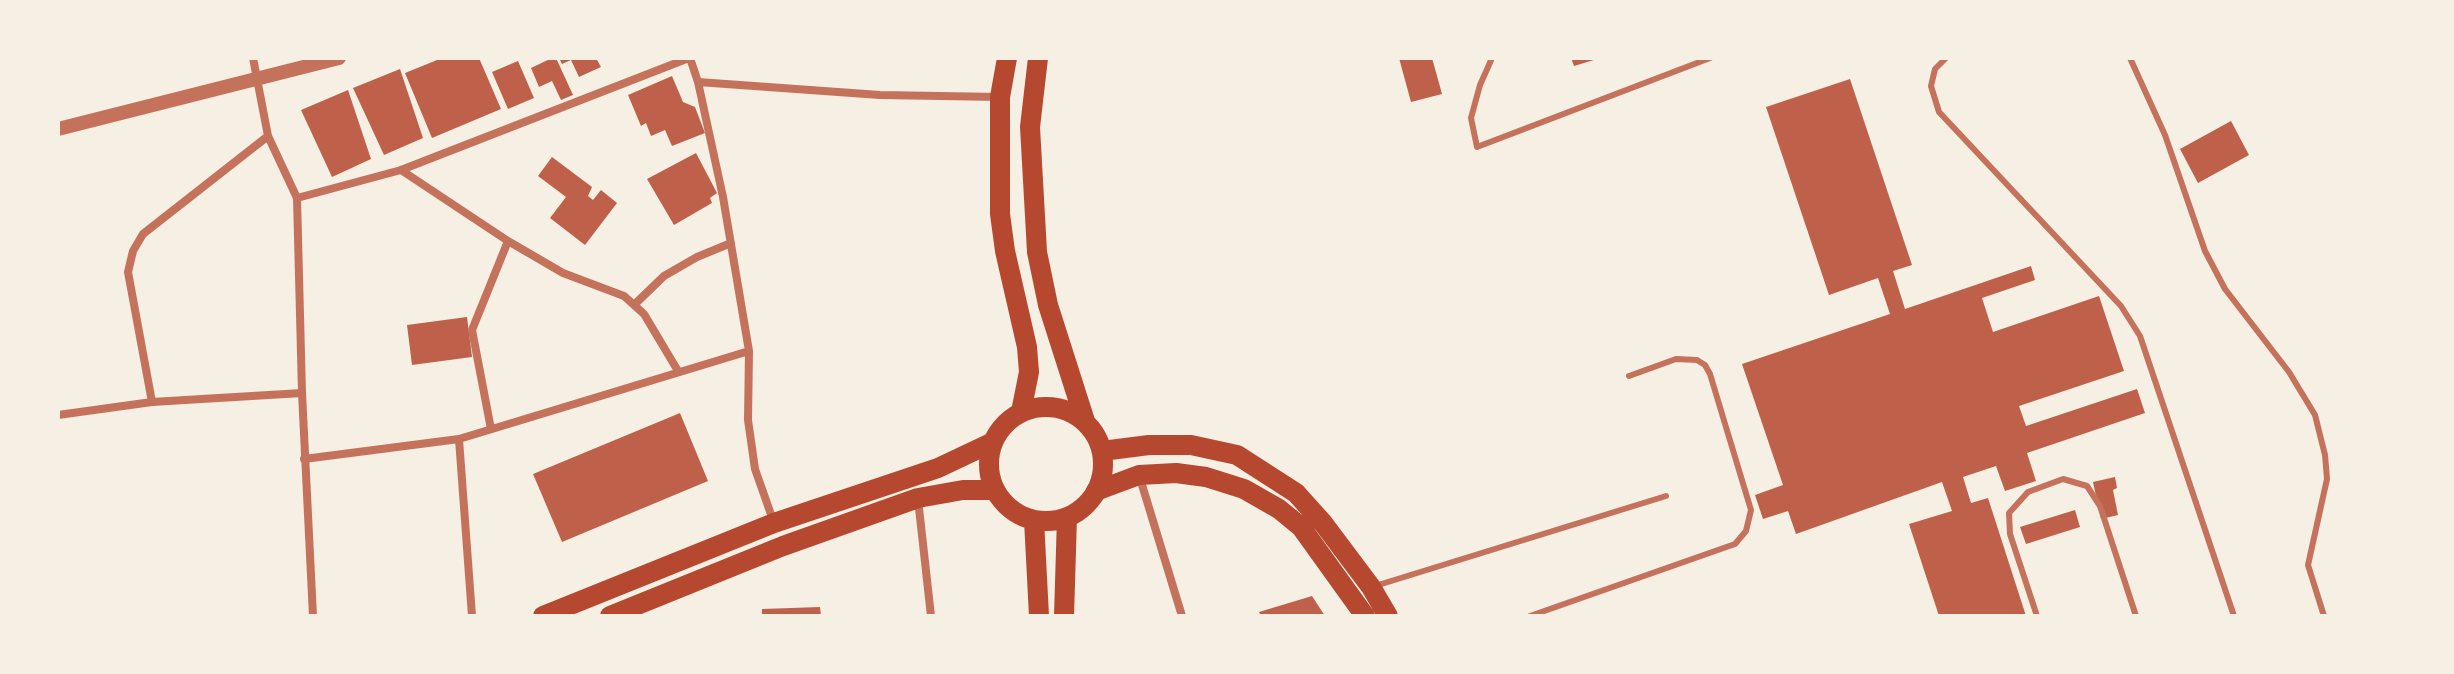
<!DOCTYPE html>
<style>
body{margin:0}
#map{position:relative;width:2454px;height:674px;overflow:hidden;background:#f6efe4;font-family:Merriweather,serif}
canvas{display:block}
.frame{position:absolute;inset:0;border:60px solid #f6efe4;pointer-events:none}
</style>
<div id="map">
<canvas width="2454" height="674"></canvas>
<div class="frame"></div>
</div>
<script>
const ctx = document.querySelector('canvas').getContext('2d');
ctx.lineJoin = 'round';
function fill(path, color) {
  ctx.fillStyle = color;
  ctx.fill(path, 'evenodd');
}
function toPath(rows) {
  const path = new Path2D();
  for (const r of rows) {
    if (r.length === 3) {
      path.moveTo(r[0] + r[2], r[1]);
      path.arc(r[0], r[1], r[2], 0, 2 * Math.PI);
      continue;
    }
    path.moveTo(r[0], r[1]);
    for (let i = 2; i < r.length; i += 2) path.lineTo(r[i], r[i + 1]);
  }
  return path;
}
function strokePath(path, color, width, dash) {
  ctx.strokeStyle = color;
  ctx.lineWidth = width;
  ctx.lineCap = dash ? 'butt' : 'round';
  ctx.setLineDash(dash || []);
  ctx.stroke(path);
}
fill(toPath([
 [442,58,479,58,501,109,432,138,405,73],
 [552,58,556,58,573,95,561,100,552,81,539,87,531,68],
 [559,58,596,58,601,67,579,77,571,60,562,64],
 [1399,58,1432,58,1442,94,1411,102],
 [1571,58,1597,58,1597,59,1574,66],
 [518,61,534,98,508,109,492,72],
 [400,69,423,138,384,155,353,88],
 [672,76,683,102,695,107,705,133,672,146,665,130,651,136,646,123,641,126,628,95],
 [1850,79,1912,265,1893,271,1905,309,2031,266,2035,280,1982,298,1993,332,2099,296,2124,371,2019,406,2026,426,2137,389,2145,413,2027,453,2036,481,2005,491,1996,466,1963,477,1971,503,1988,498,2026,616,1939,616,1909,524,1952,511,1942,482,1796,534,1788,511,1763,519,1755,495,1783,485,1742,364,1890,314,1878,278,1829,295,1766,107],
 [348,90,371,159,332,177,301,110],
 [2231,121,2249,155,2198,183,2180,149],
 [696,153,717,193,710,198,712,203,674,225,647,179],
 [552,157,592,187,588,196,593,200,601,190,617,203,585,245,550,218,566,197,538,176],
 [467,317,472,357,412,365,407,325],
 [680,413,708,481,562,542,533,474],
 [2115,477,2117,488,2113,490,2118,515,2101,519,2093,482],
 [2075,510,2080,527,2026,544,2020,527],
 [1312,596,1325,616,1261,616,1259,612],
 [820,607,821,616,762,616,762,609]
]), '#bf614a');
strokePath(toPath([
 [1492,58,1480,85,1471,118,1477,147,1710,58],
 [1946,58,1935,69,1931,86,1939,112,2121,306,2140,336,2234,616],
 [2130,58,2165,135,2205,251,2225,289,2289,372,2315,415,2325,455,2327,479,2308,565,2324,616],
 [1375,586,1666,496],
 [1530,616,1735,544,1746,531,1751,510,1710,374,1705,365,1697,360,1676,359,1629,376],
 [2037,616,2010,534,2009,513,2028,492,2063,479,2087,486,2100,506,2136,616]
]), '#c5725c', 6);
strokePath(toPath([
 [253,58,268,136,297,198,302,393],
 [690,58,698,82,723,197,749,351,748,420,755,469,774,523],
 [698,82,880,95,1000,97],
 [401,170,508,241,563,273,624,296,644,314,678,371],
 [297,198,401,170,689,58],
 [635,304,664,276,697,257,731,243],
 [152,402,128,272,133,251,143,234,268,136],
 [58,415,152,402,302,393,313,616],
 [491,429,472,330,508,241],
 [459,439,472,616],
 [304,459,459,439,749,351],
 [1139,475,1182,616],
 [918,499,931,616]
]), '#c5725c', 8);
strokePath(toPath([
 [58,129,339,58]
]), '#c5725c', 14);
strokePath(toPath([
 [1102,451,1149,445,1191,445,1237,455,1296,493,1323,523,1371,587,1388,616],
 [1096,491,1139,475,1176,473,1206,477,1244,489,1279,509,1301,527,1365,616],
 [543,616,774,523,938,468,993,442],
 [610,616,783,546,918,498,963,490,995,490]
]), '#b5482f', 20);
strokePath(toPath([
 [1007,58,1000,97,1000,214,1005,251,1027,347,1029,372,1021,412],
 [1038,58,1030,127,1037,252,1048,305,1085,421],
 [1046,464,57],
 [1034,520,1039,616],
 [1064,616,1067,517]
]), '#b5482f', 20);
</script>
